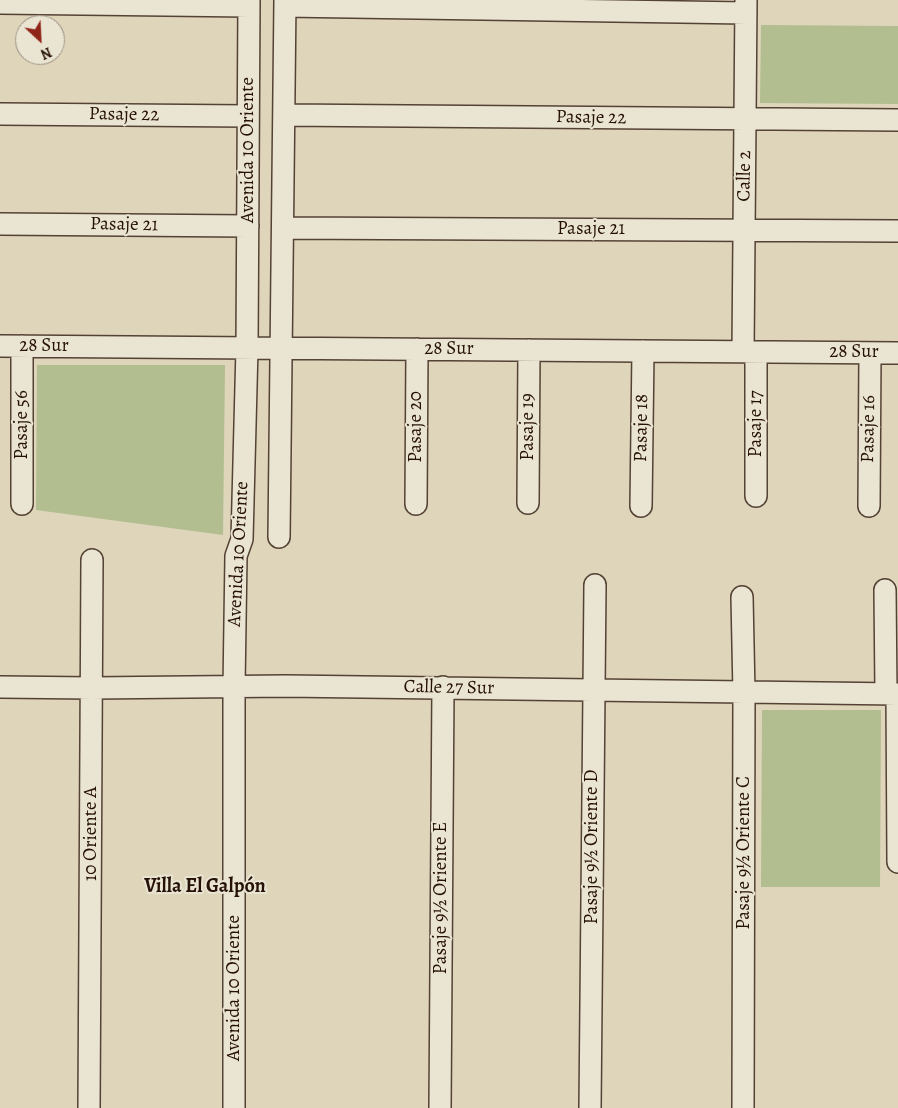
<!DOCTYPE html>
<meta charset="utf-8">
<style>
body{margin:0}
#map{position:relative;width:898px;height:1108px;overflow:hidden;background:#ded5bb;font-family:Alegreya,serif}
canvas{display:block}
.north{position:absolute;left:15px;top:15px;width:50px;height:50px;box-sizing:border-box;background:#eae4d3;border:1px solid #9c9081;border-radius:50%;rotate:155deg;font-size:14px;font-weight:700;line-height:20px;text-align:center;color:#261107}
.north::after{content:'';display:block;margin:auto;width:18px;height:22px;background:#8f2418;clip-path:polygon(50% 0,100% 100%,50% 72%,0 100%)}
</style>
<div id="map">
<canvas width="898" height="1108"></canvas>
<div class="north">N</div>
</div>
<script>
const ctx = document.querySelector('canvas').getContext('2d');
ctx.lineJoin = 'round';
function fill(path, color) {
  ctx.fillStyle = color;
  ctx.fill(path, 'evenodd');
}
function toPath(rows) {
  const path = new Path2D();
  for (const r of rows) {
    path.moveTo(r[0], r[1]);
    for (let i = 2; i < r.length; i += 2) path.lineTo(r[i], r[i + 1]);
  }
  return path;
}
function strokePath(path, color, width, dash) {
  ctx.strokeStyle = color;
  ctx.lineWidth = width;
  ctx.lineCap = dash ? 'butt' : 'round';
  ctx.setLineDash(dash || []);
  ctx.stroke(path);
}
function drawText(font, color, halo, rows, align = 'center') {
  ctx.font = font + ' Alegreya,serif';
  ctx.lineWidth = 4;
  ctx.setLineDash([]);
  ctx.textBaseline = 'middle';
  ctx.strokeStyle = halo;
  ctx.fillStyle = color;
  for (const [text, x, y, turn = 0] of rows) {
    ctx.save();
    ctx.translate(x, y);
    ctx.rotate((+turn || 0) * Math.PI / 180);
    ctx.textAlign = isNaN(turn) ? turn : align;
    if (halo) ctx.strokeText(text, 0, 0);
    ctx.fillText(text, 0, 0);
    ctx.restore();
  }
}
fill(toPath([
 [761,25,898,26,898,104,760,103],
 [37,365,225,365,223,535,36,510],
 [762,710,881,710,880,887,761,887]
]), '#b2bd90');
const minor = toPath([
 [0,3,249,6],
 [285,6,746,13],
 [0,114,248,116],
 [284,115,898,120],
 [0,224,248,226],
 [283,228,898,231],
 [0,346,898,353],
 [22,346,22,504],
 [743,352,746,0],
 [756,352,756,496],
 [528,503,529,350],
 [416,504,417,349],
 [641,506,643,351],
 [869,506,870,353],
 [279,537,285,0],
 [885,590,886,694],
 [742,597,744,693,743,1108],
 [0,687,92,688,286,686,898,694],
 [897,694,898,862],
 [89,1108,92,560],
 [234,1108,234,687,236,556,242,539,247,348,249,0],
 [440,1108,443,687],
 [590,1108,595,585]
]);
strokePath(minor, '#544234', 24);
strokePath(minor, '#eae4d3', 21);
drawText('19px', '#261107', '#eae4d3', [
 ["Pasaje 22",124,115,1],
 ["Pasaje 22",591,118,1],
 ["Avenida 10 Oriente",248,150,-90],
 ["Calle 2",745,176,-89],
 ["Pasaje 21",124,225,1],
 ["Pasaje 21",591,229],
 ["28 Sur",44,346],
 ["28 Sur",449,349],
 ["28 Sur",854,352],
 ["Pasaje 17",756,424,-90],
 ["Pasaje 56",22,425,-90],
 ["Pasaje 20",416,427,-90],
 ["Pasaje 19",528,427,-90],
 ["Pasaje 18",642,428,-89],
 ["Pasaje 16",869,429,-89],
 ["Avenida 10 Oriente",239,554,-87],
 ["Calle 27 Sur",449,688,1],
 ["10 Oriente A",91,834,-90],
 ["Pasaje 9½ Oriente D",592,847,-90],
 ["Pasaje 9½ Oriente C",744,853,-90],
 ["Pasaje 9½ Oriente E",441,898,-90],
 ["Avenida 10 Oriente",234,988,-90]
]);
drawText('bold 20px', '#261107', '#eae4d3', [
 ["Villa El Galpón",205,887]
]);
</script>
